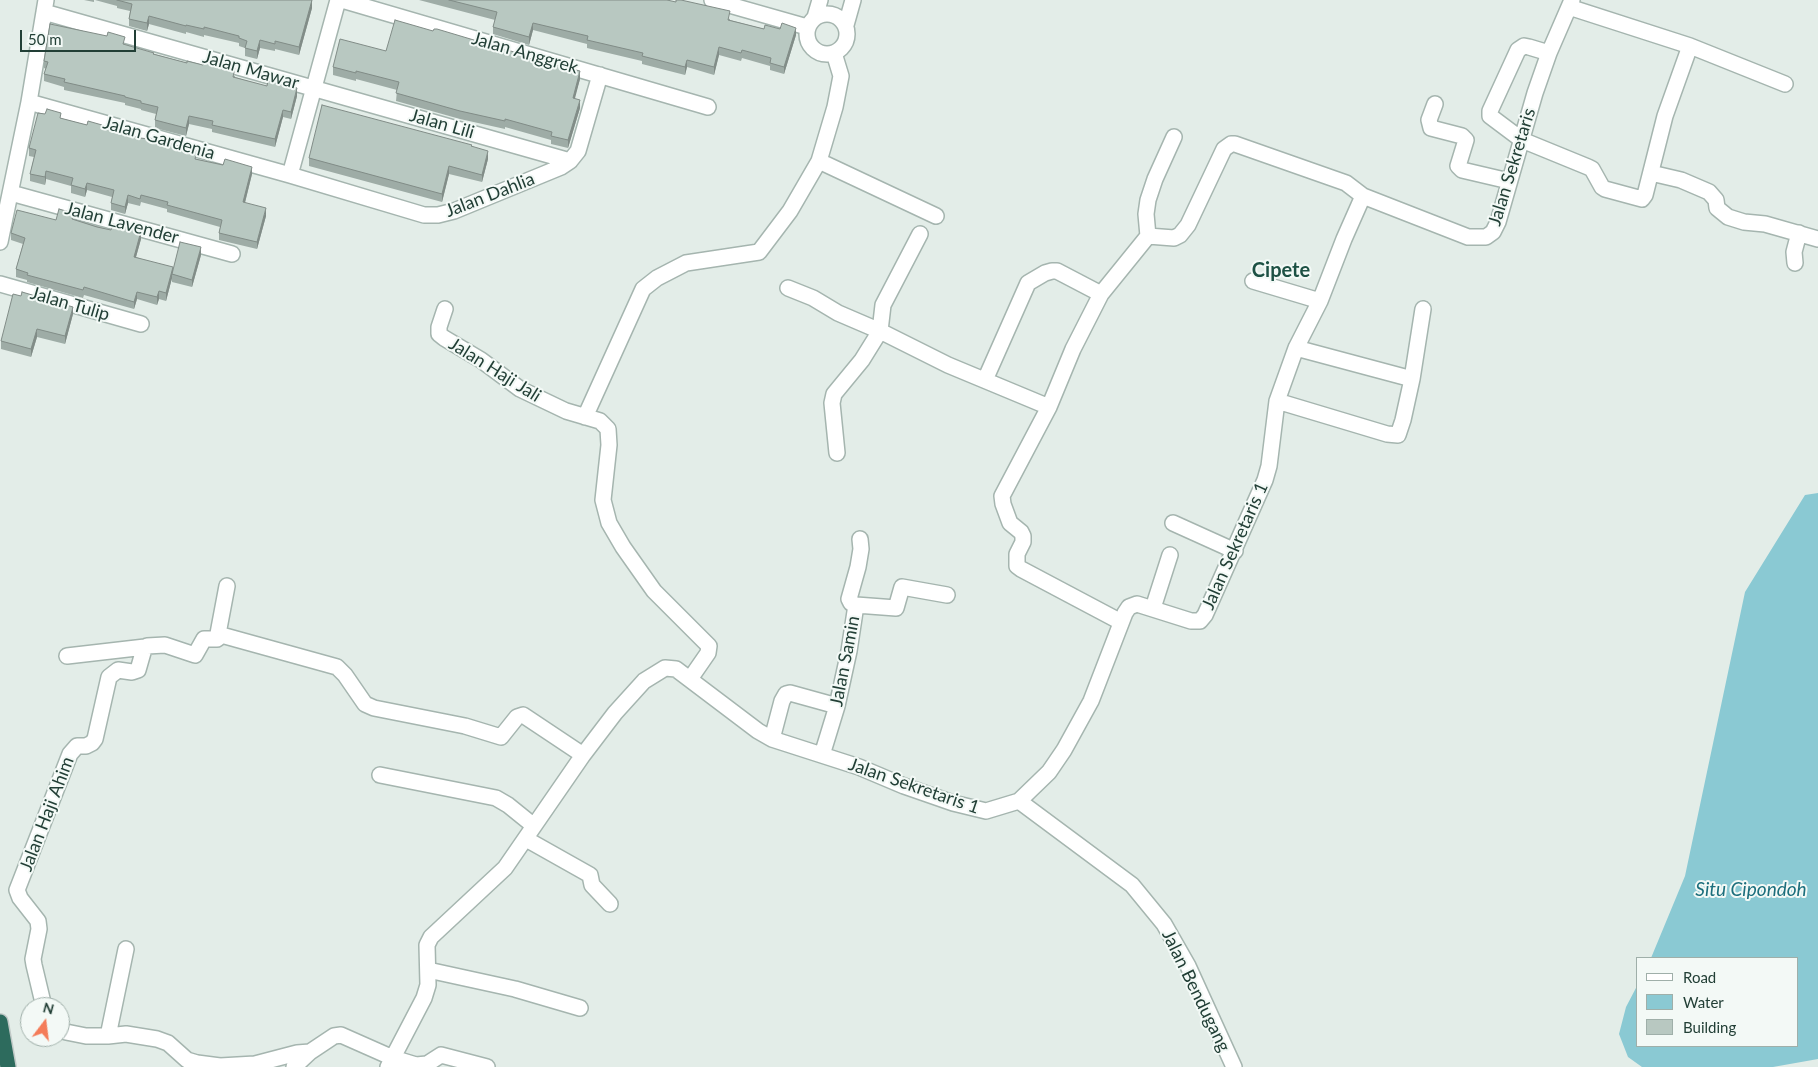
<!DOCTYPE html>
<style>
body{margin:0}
#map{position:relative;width:1818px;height:1067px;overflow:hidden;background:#e3ede8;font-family:Lato,sans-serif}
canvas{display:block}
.legend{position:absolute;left:1636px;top:957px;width:162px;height:90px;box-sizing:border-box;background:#f3f9f6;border:1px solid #9fafa9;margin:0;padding:6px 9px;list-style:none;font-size:15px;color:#223f36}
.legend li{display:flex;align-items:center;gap:10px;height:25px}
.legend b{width:25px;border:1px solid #9fafa9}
.north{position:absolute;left:20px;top:997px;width:50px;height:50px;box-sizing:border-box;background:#f3f9f6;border:1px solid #9fafa9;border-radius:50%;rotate:15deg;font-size:14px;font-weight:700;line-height:20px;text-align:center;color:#223f36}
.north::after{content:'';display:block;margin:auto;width:18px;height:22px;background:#f47c59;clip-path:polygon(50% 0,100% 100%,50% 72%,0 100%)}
.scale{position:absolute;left:20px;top:30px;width:116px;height:22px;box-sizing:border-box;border:2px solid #223f36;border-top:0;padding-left:6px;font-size:15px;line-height:18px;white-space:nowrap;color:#223f36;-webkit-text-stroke:4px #f3f9f6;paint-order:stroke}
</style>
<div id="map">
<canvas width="1818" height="1067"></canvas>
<ul class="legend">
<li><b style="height:6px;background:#fff"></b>Road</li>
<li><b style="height:14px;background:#8ac9d3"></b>Water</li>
<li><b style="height:14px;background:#b8c8c1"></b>Building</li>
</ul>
<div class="north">N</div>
<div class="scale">50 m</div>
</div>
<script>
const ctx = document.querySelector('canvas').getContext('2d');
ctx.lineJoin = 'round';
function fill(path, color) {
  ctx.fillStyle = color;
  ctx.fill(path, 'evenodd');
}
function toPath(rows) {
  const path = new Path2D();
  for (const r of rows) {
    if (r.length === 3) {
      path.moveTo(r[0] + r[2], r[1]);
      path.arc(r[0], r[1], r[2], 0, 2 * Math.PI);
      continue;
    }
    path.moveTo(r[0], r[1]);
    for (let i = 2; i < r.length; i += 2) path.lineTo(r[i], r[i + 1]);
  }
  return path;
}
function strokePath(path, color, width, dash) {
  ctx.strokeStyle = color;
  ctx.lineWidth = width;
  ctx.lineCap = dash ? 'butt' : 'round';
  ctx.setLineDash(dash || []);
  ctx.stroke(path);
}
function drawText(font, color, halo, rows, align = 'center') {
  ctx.font = font + ' Lato,sans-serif';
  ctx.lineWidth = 4;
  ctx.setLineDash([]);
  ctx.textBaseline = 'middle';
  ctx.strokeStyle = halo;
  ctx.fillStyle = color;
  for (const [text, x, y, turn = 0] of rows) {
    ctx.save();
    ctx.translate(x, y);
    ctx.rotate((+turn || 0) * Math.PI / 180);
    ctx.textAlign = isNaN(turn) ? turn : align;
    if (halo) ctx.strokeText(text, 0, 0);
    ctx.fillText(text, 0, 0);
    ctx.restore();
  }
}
fill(toPath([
 [1818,493,1818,1059,1773,1067,1642,1067,1628,1057,1619,1034,1626,1007,1637,986,1637,1046,1797,1046,1797,958,1651,958,1685,876,1745,592,1805,495]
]), '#8ac9d3');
const minor = toPath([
 [342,0,708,107],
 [712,0,807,27],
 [1569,7,1690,46,1785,84],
 [44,12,570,161],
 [827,34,20],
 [815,17,820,0],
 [846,25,853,0],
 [834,53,841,76,835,107,819,161,936,216],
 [1549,53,1529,47,1524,46,1518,50,1490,111,1490,116,1522,140,1588,167,1592,169,1602,187,1605,189,1642,199,1645,195,1665,116,1690,46],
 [29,102,290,175,424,215,438,215,454,211,561,167,570,161,578,151,600,75],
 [1435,104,1429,120,1431,128,1462,136,1466,140,1458,166,1462,170,1509,181],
 [1651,173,1681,180,1709,192,1716,200,1717,208,1728,217,1744,222,1765,224,1818,239],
 [290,175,338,0],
 [11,193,232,254],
 [1148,236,1174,238,1180,235,1188,225,1224,149,1231,144,1235,144,1346,183,1363,196,1468,237,1486,237,1493,232,1498,222,1535,93,1549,53,1572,0],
 [0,242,29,102,46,0],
 [1795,263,1794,252,1799,233],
 [1253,281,1320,301],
 [0,284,141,324],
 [788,288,813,298,838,313,880,331,948,365,1049,407],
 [445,309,439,327,439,334,444,338,481,360,520,389,566,411,600,421,608,429,609,445,603,500,609,523,623,547,654,591,709,646,708,653,690,679],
 [1296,348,1412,379],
 [985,380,1028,283,1045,273,1052,271,1057,271,1101,294],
 [1277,401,1387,434,1398,435,1403,420,1412,379,1423,309],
 [585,417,643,289,657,278,686,263,759,252,790,211,819,161],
 [837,453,832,403,834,394,862,360,880,331,883,305,920,234],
 [1173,523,1235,551],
 [856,605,896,608,902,587,947,595],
 [1153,608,1170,555],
 [1121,622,1021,569,1017,566,1017,554,1023,542,1023,536,1021,532,1010,523,1003,504,1002,496,1049,407,1073,349,1101,294,1148,236,1146,214,1148,200,1155,179,1174,137],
 [217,639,227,586],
 [67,656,145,647],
 [772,739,782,701,786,694,790,693,837,706],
 [822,755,837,706,849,651,856,605,851,603,849,599,858,567,861,549,860,539],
 [380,775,496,798,508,805,534,826],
 [1019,801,1132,885,1164,924,1188,966,1234,1067],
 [526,839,590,875,592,885,610,904],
 [428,970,515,989,580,1008],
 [44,1007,34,965,33,959,39,929,38,921,20,898,17,890,70,754,77,746,86,746,92,743,95,739,109,677,118,670,132,672,138,670,144,649,147,646,165,645,195,655,204,639,217,639,221,636,225,636,337,667,345,675,365,704,374,708,465,726,501,737,517,717,523,715,583,755],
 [60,1028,66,1032,86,1036,108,1036,126,1034,157,1039,168,1043,187,1060,197,1063,220,1066,255,1064,297,1053,310,1052],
 [108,1036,126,949],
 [294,1067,310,1052,334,1036,341,1035,393,1058,416,1065,427,1064,441,1055,487,1067],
 [388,1067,424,998,428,985,427,945,431,937,505,868,583,755,615,713,644,681,665,668,676,669,758,731,772,739,859,767,904,786,953,803,986,811,1019,801,1049,772,1064,750,1091,701,1125,613,1129,607,1137,604,1191,621,1200,621,1205,615,1265,480,1269,466,1277,401,1296,348,1320,301,1344,239,1363,196]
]);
const highway = toPath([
 [0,1022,8,1067]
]);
strokePath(minor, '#a5b5af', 18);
strokePath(highway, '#c1c9c7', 18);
strokePath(minor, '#fff', 15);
strokePath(highway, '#2d6b5d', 15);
fill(toPath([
 [84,0,94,0,94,2],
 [95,0,312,0,312,8,299,55,275,49,275,51,260,48,257,59,245,56,245,48,239,46,239,43,204,35,204,37,186,32,186,34,149,24,147,31,129,26,129,19,130,11,117,8,117,6],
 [419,0,667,0,730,19,730,20,764,29,796,35,784,74,770,70,770,66,742,58,741,61,719,55,714,75,687,67,685,75,642,64,642,61,587,48,587,44,533,30,529,45,493,34,493,27,495,20],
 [125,45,154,54,235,76,235,77,297,96,291,119,283,117,275,147,212,132,212,129,189,124,186,136,155,128,155,120,156,114,141,110,141,109,125,105,125,103,64,90,64,87,44,81,44,74,46,69,44,68,44,61],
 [386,51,524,57,580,79,574,99,580,108,568,148,551,144,551,140,505,127,505,129,460,119,396,101,397,90,356,79,356,81,333,75,333,67],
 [45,114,102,129,197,159,252,174,245,203,266,216,257,249,219,240,219,233,220,227,167,212,167,209,141,202,140,206,128,203,125,214,111,210,111,203,112,197,87,190,85,197,71,193,71,186,46,179,45,185,30,181,30,174,34,157,29,156,29,148],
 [472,146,488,159,482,182,449,174,442,202,309,166,309,158],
 [73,219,141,239,136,257,173,270,201,255,192,287,172,282,172,278,166,301,159,299,157,305,137,299,134,309,84,295,83,298,27,282,27,280,16,277,16,269,23,244,11,240,11,233,56,220],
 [73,314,65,344,37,337,31,357,1,349,1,341]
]), '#9eaca6');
fill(toPath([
 [312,0,312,8,299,55,299,47],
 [149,16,149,24,147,31,147,23],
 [533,23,533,30,529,45,529,37],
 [796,28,796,35,784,74,784,67],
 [260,40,260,48,257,59,257,51],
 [719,47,719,55,714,75,714,67],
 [687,60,687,67,685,75,685,67],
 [580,71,580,79,573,106,573,98],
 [297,88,297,96,291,119,291,112],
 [580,100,580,108,568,148,568,140],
 [283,110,283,117,275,147,275,139],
 [189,116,189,124,186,136,186,128],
 [488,151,488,159,482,182,482,175],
 [449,166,449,174,442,202,442,194],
 [252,167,252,174,243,210,243,202],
 [46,171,46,179,45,185,45,177],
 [87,183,87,190,85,197,85,189],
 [128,195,128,203,125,214,125,207],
 [266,208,266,216,257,249,257,242],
 [141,231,141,239,134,264,134,257],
 [201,247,201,255,192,287,192,280],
 [173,267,173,275,172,274,172,278,166,301,166,293],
 [159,291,159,299,157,305,157,297],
 [137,292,137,299,134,309,134,302],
 [73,307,73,314,65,344,65,336],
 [37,329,37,337,31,357,31,349]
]), '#818c87');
const building = toPath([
 [117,0,312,0,299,47,275,41,275,44,260,40,257,51,245,48,247,41,239,38,239,36,204,27,204,29,186,25,186,26,149,16,147,23,129,19,132,4,117,0],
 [449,0,667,0,676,2,676,0,681,0,730,11,728,20,764,29,765,25,780,29,782,23,796,28,784,67,770,63,771,58,742,50,741,53,719,47,714,67,687,60,685,67,642,56,643,53,587,40,588,36,533,23,529,37,493,27,497,12,449,0],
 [395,20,433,31,434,29,437,29,524,55,524,57,580,71,573,98,580,100,568,140,551,136,552,132,505,119,505,121,460,111,396,93,399,82,356,71,356,73,333,67,340,39,386,51,395,20],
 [50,24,107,36,108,32,125,37,123,44,154,53,153,54,187,63,187,61,203,65,205,60,235,68,233,77,267,86,268,81,297,88,291,112,283,110,275,139,212,125,213,121,189,116,186,128,155,120,158,107,141,103,141,101,125,97,125,96,64,82,65,79,44,74,48,62,44,61,50,24],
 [322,105,472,145,471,146,488,151,482,175,449,166,442,194,309,158,322,105],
 [47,109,61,113,60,118,87,125,88,121,102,125,101,128,140,138,150,139,150,138,197,151,195,159,223,165,225,159,252,167,243,202,266,208,257,242,219,233,222,220,167,205,168,202,141,195,140,199,128,195,125,207,111,203,114,190,87,183,85,189,71,185,73,178,46,171,45,177,30,174,36,150,29,148,38,113,45,114,47,109],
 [59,209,73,213,72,219,97,227,111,230,113,224,141,231,134,257,173,267,166,293,159,291,157,297,137,292,134,302,84,287,83,290,27,275,28,273,16,269,25,238,11,233,17,210,56,220,59,209],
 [180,242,201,247,192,280,172,274,180,242],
 [22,292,73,307,65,336,37,329,31,349,1,341,13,294,21,296,22,292]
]);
fill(building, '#b8c8c1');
strokePath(building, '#818c87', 1);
drawText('18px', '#223f36', '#f3f9f6', [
 ["Jalan Anggrek",525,53,16],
 ["Jalan Mawar",251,70,16],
 ["Jalan Lili",442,124,16],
 ["Jalan Gardenia",159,138,16],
 ["Jalan Sekretaris",1512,167,-73],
 ["Jalan Dahlia",490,195,-21],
 ["Jalan Lavender",122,223,15],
 ["Jalan Tulip",70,304,16],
 ["Jalan Haji Jali",495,370,32],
 ["Jalan Sekretaris 1",1235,546,-66],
 ["Jalan Samin",845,661,-79],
 ["Jalan Sekretaris 1",914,786,19],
 ["Jalan Haji Ahim",47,814,-69],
 ["Jalan Bendugang",1196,991,64]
]);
drawText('italic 19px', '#1b6e7c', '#f3f9f6', [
 ["Situ Cipondoh",1751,890]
]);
drawText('bold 20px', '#1d5144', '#f3f9f6', [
 ["Cipete",1281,271]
]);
</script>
